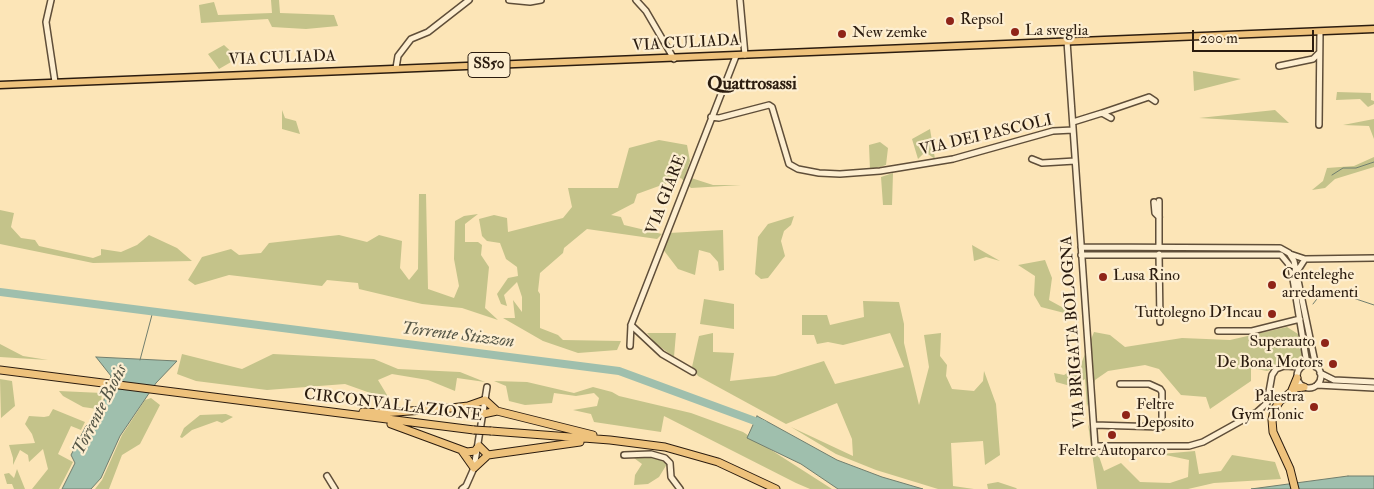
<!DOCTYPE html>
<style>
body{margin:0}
#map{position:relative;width:1374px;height:489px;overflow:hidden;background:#fce5b7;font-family:"IM FELL Double Pica",serif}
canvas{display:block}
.scale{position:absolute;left:1192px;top:30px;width:122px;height:22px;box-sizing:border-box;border:2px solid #2b1c0f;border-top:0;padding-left:6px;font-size:15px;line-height:18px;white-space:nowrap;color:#2b1c0f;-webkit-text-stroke:4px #fdeed0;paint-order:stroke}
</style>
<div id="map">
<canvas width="1374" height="489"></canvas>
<div class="scale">200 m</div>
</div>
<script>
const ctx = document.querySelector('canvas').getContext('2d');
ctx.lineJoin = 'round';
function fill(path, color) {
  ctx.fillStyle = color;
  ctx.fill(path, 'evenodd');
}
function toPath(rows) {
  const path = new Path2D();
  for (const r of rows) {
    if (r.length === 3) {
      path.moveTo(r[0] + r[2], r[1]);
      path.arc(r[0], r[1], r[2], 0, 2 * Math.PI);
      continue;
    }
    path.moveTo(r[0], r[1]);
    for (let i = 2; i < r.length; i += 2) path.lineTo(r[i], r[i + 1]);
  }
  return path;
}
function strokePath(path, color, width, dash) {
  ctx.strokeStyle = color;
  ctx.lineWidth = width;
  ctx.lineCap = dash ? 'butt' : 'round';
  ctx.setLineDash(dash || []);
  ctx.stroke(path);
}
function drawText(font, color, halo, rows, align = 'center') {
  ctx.font = font + ' "IM FELL Double Pica",serif';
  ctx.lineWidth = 4.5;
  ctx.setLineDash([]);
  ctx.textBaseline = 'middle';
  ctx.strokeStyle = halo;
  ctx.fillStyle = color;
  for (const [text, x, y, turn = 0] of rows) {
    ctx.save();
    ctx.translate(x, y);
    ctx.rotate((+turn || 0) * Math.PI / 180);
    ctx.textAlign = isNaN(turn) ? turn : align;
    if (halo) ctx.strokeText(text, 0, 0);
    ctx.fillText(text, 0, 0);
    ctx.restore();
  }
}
fill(toPath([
 [271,0,279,0,280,13,334,15,338,26,306,29,272,27,268,19,201,23,199,5,214,2,218,15,272,13],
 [224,45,238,58,219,69,208,54],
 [1193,71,1241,79,1194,91],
 [1337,92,1371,93,1371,100,1374,101,1374,104,1368,107,1360,99,1336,100],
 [282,110,285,118,296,121,300,134,282,129],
 [1275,110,1289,123,1199,118],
 [1374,119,1374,139,1369,126,1343,125],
 [930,129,935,159,925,152,918,159,912,139],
 [659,140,687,145,690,161,685,176,713,185,741,185,691,188,681,178,637,194,634,203,611,215,621,217,624,225,662,234,657,239,587,229,564,248,563,253,540,273,538,291,540,294,540,328,558,335,563,340,621,341,617,350,578,353,543,341,503,318,515,318,513,300,522,312,522,297,517,282,504,295,507,306,501,304,497,294,508,278,518,276,517,267,506,259,500,243,487,241,482,236,479,219,494,215,507,218,508,232,563,218,572,207,568,188,618,188,629,148],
 [880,142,888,148,886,165,870,170,869,145],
 [1374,157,1374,167,1335,179,1325,188,1312,190,1323,181,1327,168,1354,166],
 [893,173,892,205,883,205,881,177],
 [419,194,426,194,428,289,454,298,459,286,454,259,455,221,464,216,478,214,465,224,465,242,478,242,482,245,481,255,489,267,485,308,498,320,462,308,422,304,359,289,358,283,327,280,322,286,229,275,195,285,188,280,202,257,231,249,239,255,261,253,269,243,339,235,367,242,379,235,402,241,400,268,409,280,418,269],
 [0,210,14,213,11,227,21,238,35,240,39,246,93,258,101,255,101,249,121,252,137,245,149,235,177,248,192,261,93,263,0,244],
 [794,216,791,225,784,231,781,241,785,256,768,278,761,279,755,274,758,237,768,224],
 [723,230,724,270,719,271,718,262,710,253,699,250,695,275,678,269,662,248,669,233],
 [972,245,1000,261,986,257,974,261],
 [1045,260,1052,278,1049,300,1080,317,1041,307,1034,295,1035,276,1018,265],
 [704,299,734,304,734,329,700,324],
 [863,301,899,302,904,324,904,343,919,405,929,367,924,335,941,333,940,356,947,365,946,376,952,389,974,391,983,381,984,371,996,404,1000,455,985,465,983,441,951,443,953,486,974,489,938,489,876,470,836,454,791,427,853,456,852,439,837,403,786,424,698,376,692,367,699,336,713,333,713,352,734,353,730,381,775,376,824,361,835,384,904,367,890,333,843,345,828,342,817,344,814,335,802,335,802,315,827,315,830,325,864,317],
 [1287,327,1298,334,1302,355,1291,363,1267,371,1251,368,1251,381,1210,409,1206,397,1181,395,1159,369,1145,365,1108,371,1095,380,1087,407,1085,379,1074,387,1056,382,1054,373,1064,375,1081,364,1094,332,1110,335,1125,347,1182,338,1230,340],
 [647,333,676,333,674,357,655,343],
 [0,344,23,356,48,360,0,357],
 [182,354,242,369,273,354,374,359,398,369,460,372,485,382,457,378,455,391,428,380,392,374,378,380,390,400,345,384,267,390,196,381,177,374],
 [0,379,12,381,15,406,1,418],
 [494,381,527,382,574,393,593,387,612,392,619,396,691,413,743,432,832,489,810,489,796,483,664,416,661,432,594,422,591,414,573,410,597,406,599,398,594,393,576,396,554,393,552,403,525,405,509,401,506,386],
 [59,391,102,393,101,402,97,409,83,407,63,396],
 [151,398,160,405,140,444,122,455,109,489,95,489,102,480,122,435,145,400],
 [53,409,85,422,81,430,71,426,58,454,73,462,59,489,32,489,48,469,43,449,29,462,28,455,20,450,13,465,13,458,9,445,35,443,32,434,25,424,29,416,44,417,49,416],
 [226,414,233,417,222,423,217,421,192,430,182,438,180,437,184,428,200,415],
 [1088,424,1104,471,1121,463,1140,482,1170,483,1188,477,1189,460,1161,454,1195,451,1199,474,1221,471,1232,455,1275,462,1281,479,1214,483,1188,489,1097,489],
 [658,457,667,464,659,477,648,484,634,485,635,475,642,464,634,458],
 [17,469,25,489,14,489,12,484,7,484,4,474,9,473,14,478],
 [998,482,1016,488,1017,489,988,489,987,484]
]), '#c4c38a');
const water = toPath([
 [96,357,177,361,156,383,120,436,101,478,91,489,62,489,75,463,71,455,86,426,92,420,103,403,111,376,96,357],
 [757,416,837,460,882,477,923,489,838,489,801,464,747,438,757,416],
 [1348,476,1374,476,1374,489,1251,489,1348,476]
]);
fill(water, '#9fbfad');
strokePath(water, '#717e6e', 1);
strokePath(toPath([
 [1332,175,1343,168,1356,168,1374,162],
 [1313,304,1320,295,1347,296,1374,305],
 [140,360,153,311]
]), '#717e6e', 1);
strokePath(toPath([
 [0,292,619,371,763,424]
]), '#9fbfad', 8);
const minor = toPath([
 [51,0,46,22,55,82],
 [509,0,530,2,541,0],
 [636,0,646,11,674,59],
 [740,0,745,55],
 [1067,41,1095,446,1189,446,1203,442,1257,412,1267,403,1272,375,1276,369,1284,366,1301,367],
 [1279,66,1313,59,1319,53],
 [396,68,398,56,411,39,428,32,469,0],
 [1102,113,1149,97,1155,101],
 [711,117,719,118,769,105,772,107,789,164,798,169,819,173,840,174,880,171,953,159,1053,131,1073,130],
 [1073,122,1102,113,1111,118],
 [1319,125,1320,32],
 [1032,159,1042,163,1075,161],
 [1159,201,1159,247],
 [1154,202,1155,213,1159,217],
 [1081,247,1280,248,1289,253,1294,261,1316,367],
 [1159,254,1160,322],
 [1290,254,1305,259,1298,270],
 [1081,255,1281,255,1291,267,1306,358,1305,365],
 [1305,259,1374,258],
 [631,325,662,354,693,372],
 [1218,331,1252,331,1300,319],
 [630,346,631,325,736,56],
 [1309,376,12],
 [1320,373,1334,380,1374,382],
 [1317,385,1374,388],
 [1094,425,1162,427,1162,392,1160,389,1149,384,1120,384],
 [624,455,651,454,665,458,670,463,671,477,680,489],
 [327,476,335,489],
 [462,489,466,486,474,468,487,387]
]);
const major = toPath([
 [0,85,1374,29]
]);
const highway = toPath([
 [0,370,474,430],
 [1292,390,1297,378],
 [468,406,478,409,483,414,497,411,593,435],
 [363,412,382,413,451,408,468,406,485,400,497,411],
 [391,424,467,452,475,451,479,446,488,455],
 [491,431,610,440,665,447,718,462,776,489],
 [462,451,474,468,488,455,580,442],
 [1295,489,1290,469,1273,432,1272,420,1274,410,1280,401,1296,388,1304,387]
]);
strokePath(minor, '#5f4e39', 8);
strokePath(major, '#2b1c0f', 9);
strokePath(highway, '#2b1c0f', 9);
strokePath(minor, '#fdeed0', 5);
strokePath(major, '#eec27c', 6);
strokePath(highway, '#eec27c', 7);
const highwayBridge = toPath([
 [474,430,491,431]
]);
strokePath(highwayBridge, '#2b1c0f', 9, []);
strokePath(highwayBridge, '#eec27c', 7);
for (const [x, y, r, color] of [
 [950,21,5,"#8f2418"],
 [1015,32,5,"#8f2418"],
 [842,34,5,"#8f2418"],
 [1103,277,5,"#8f2418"],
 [1272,285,5,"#8f2418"],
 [1272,314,5,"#8f2418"],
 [1325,343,5,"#8f2418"],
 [1333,364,5,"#8f2418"],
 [1314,407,5,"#8f2418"],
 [1126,415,5,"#8f2418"],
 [1112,435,5,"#8f2418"]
]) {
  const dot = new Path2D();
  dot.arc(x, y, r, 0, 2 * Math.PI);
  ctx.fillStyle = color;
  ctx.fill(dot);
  strokePath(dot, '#fdeed0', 2);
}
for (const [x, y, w] of [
 [489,65,42]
]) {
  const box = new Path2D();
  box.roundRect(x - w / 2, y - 12.5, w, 25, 4);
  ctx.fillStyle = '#fdeed0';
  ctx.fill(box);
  strokePath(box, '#2b1c0f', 1);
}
drawText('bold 15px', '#2b1c0f', null, [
 ["SS50",489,65]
]);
drawText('16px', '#2b1c0f', '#fdeed0', [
 ["Repsol",960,21],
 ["La sveglia",1025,32],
 ["New zemke",852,34],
 ["Centeleghe",1282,276],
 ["arredamenti",1282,294],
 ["Lusa Rino",1113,277],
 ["Tuttolegno D'Incau",1262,314,"right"],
 ["Superauto",1315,343,"right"],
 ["De Bona Motors",1323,364,"right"],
 ["Palestra",1304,398,"right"],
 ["Gym Tonic",1304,416,"right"],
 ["Feltre",1136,406],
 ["Deposito",1136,424],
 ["Feltre Autoparco",1112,452,"center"]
], 'left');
drawText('16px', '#2b1c0f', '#fdeed0', [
 ["VIA CULIADA",686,44,-3],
 ["VIA CULIADA",282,59,-2],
 ["VIA DEI PASCOLI",986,136,-13],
 ["VIA GIARE",667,195,-69],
 ["VIA BRIGATA BOLOGNA",1074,332,-94],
 ["CIRCONVALLAZIONE",393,406,7]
]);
drawText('bold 18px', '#2b1c0f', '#fdeed0', [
 ["Quattrosassi",752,85]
]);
drawText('italic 18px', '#545546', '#fdeed0', [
 ["Torrente Stizzon",458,336,7],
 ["Torrente Biotis",101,410,-63]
]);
</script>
